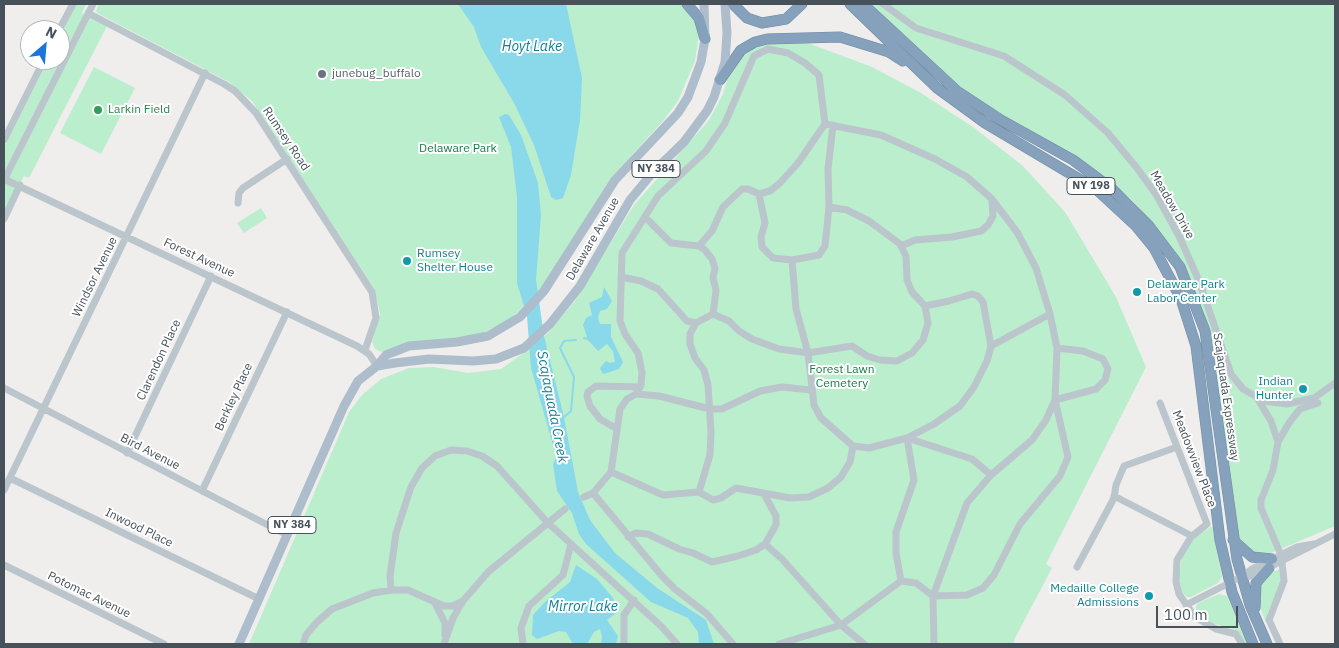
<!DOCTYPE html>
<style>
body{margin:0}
#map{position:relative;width:1339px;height:648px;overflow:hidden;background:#f0eded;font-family:"IBM Plex Sans",sans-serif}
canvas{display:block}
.frame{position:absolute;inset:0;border:5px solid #46515a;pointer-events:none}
.north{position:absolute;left:20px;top:20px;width:50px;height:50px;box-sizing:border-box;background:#fff;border:1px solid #b5b9bd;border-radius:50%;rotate:27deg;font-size:14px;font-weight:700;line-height:20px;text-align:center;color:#46515a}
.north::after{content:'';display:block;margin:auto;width:18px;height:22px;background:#1b75db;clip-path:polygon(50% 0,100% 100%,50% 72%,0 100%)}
.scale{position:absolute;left:1156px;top:606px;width:82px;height:22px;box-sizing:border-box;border:2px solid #46515a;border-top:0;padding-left:6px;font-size:15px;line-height:18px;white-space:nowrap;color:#46515a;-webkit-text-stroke:4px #fff;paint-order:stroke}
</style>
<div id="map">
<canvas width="1339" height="648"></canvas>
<div class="frame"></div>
<div class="north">N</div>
<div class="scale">100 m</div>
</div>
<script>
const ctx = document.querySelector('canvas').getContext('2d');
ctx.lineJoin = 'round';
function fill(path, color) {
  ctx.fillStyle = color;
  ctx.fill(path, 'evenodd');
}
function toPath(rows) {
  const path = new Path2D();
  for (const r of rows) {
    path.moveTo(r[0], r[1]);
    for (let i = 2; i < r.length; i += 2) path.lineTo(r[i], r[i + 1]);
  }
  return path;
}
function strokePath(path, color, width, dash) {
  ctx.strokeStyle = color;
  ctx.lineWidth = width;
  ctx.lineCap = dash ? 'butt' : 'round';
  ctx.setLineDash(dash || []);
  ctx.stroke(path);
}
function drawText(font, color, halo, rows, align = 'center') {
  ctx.font = font + ' "IBM Plex Sans",sans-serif';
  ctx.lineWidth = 4;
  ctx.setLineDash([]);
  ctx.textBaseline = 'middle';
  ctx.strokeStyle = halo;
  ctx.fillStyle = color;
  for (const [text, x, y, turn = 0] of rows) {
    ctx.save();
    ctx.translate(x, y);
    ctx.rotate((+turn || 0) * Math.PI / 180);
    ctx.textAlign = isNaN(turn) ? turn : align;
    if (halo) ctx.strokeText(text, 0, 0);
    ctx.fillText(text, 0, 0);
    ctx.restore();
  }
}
fill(toPath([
 [76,4,86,4,82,13,107,26,29,178,24,176,4,216,4,147,48,60,60,60,60,36],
 [99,4,685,4,692,12,699,35,695,61,678,101,663,121,610,179,543,286,519,311,507,321,475,337,381,352,375,349,372,342,380,314,374,288,252,101,229,82,99,14,96,11],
 [869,4,1335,4,1335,526,1264,556,1256,555,1239,541,1210,339,1156,228,1132,200,1106,178,978,100,956,83],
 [788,42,808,43,872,67,921,93,973,127,1023,166,1065,212,1116,297,1146,367,1046,564,1052,568,1014,640,1014,644,249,644,349,412,362,395,381,379,409,368,434,367,468,373,501,369,529,349,548,333,574,302,634,205,709,120,723,94,728,76,742,54,764,43],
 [94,67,135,88,101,154,60,133],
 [261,208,267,218,244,233,237,223],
 [1212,526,1222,577,1218,583,1191,597,1187,597,1181,591,1179,579,1182,556,1194,538],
 [1281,569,1281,584,1268,612,1266,623,1258,602,1258,585,1269,573],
 [1219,594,1227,596,1248,644,1245,644,1240,634,1233,629,1211,623,1196,614,1196,607,1198,603]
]), '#bbeecd');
fill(toPath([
 [458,4,566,4,582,78,580,120,571,175,563,198,556,200,551,197,534,145,514,103,481,47,474,27],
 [505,114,509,115,521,135,538,183,541,215,536,280,544,336,564,417,578,492,590,520,615,553,657,588,706,620,714,644,699,644,698,632,688,618,651,602,586,544,579,534,572,513,557,491,553,464,556,457,555,452,531,368,527,316,517,283,517,197,511,147,499,117],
 [604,287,612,301,607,309,600,311,598,318,600,324,611,324,611,337,623,362,619,369,603,374,600,368,604,363,606,361,610,363,615,362,613,351,607,344,598,351,588,340,583,325,586,318,592,315,589,303,602,297],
 [576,565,597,579,613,598,617,612,607,620,618,636,616,644,601,644,602,637,600,629,594,632,587,644,573,644,566,632,559,631,537,639,532,635,533,615,545,602,570,582]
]), '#89d9ea');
strokePath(toPath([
 [584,338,588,339],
 [564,417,571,411,574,377,560,348,564,341,576,340]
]), '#89d9ea', 2);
const highway = toPath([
 [687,4,699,18,705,39],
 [733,4,747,18,762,23,786,19,802,4],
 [850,4,937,88,985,123,1096,189,1136,226,1154,248,1181,299,1196,346,1220,540,1232,592,1253,644],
 [863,4,957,91,1001,120,1073,160,1112,189,1149,226,1180,267,1205,331,1237,559,1250,605,1267,644],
 [720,80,741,50,755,42,767,39,840,37,889,52,903,61],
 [1233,540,1252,557,1272,559],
 [1255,608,1256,583,1269,568]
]);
strokePath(highway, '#708ca7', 11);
strokePath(toPath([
 [883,4,916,28,1004,56,1065,95,1108,133,1137,168,1157,196,1180,238,1199,281,1231,374,1243,389,1264,401,1287,404,1314,398,1335,383],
 [88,13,224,84,235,91,256,113,372,292,376,318,365,350],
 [59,30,73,4],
 [4,140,44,60],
 [4,179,357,346,369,354,377,366],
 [4,180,93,4],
 [759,194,765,223,761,237,762,247,773,258,792,260,819,255,825,246,829,207,828,169,833,125],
 [238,203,239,193,243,188,287,159],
 [4,219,20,185],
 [699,246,712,231,723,207,742,189,748,189,759,194,770,191,780,183,798,163,825,124],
 [901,246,915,240,952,237,981,231,988,225,993,216,992,201],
 [792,260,796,309,808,353,814,405,821,418,853,446,869,448,907,438,934,424,960,406,974,387,987,361,991,346,983,302,978,296,972,294,949,301,925,306],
 [621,277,641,281,658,289,687,321,696,323,713,314,716,290,713,278,715,268,712,259,705,250,699,246,671,243,645,217],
 [713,314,729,321,739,331,752,339,779,349,808,353,852,346,867,356,880,360,897,361,912,353,923,340,928,323,925,306,912,292,907,280,906,256,900,244,869,221,847,210,829,207],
 [696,323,690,334,690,344,695,358,704,370,708,385,711,432,710,455,699,492],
 [991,346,1050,314],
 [4,388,287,535],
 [636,394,659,396,710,409,722,409,760,391,782,387,811,390],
 [1257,398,1271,421,1278,442],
 [1160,403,1207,524,1191,537,1177,560,1176,582,1179,594,1195,617,1216,629,1236,634,1242,644],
 [617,429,600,419,590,406,587,396,588,392,596,386,640,387],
 [907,438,972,459,991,475],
 [127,453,211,276],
 [611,472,663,495,699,492,713,500,721,498,736,488,790,498,809,497,828,488,841,477,850,462,853,446],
 [10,478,259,599],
 [4,490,205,73],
 [202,491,287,312],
 [593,493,662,576,675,589,707,614,733,644],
 [1114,496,1192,536],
 [584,497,593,493,611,472,620,409,627,399,636,394,641,385,642,372,638,353,625,334,620,321,622,253,658,196,706,151,725,123,754,56,768,49,788,53,805,63,819,75,825,124,881,135,935,159,967,177,991,198,1017,232,1036,268,1050,314,1057,348,1055,400,1046,420,1032,440,991,475,967,503,933,596,934,644],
 [628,537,636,533,648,534,679,549,693,553,712,562,738,556,756,550,765,544,776,525,776,516,764,494],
 [765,544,782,559,841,625,864,644],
 [1281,555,1261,508,1261,500,1273,470,1278,442,1289,423,1300,409,1318,403],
 [4,565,164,644],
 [1077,567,1114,498,1116,485,1124,466,1177,447],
 [1242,577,1252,576,1335,534],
 [901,581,896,553,896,532,914,480,907,438],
 [391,590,390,576,396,533,411,487,422,468,435,456,451,450,467,451,482,456,497,466,547,522,662,627,677,644],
 [436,605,445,623,445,635],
 [1186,605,1241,577,1252,569,1297,547,1314,544],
 [303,644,306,635,317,622,332,609,373,593,391,590,408,590,444,606,453,606,463,601],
 [444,644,453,618,463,601,488,572,565,509],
 [523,644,521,628,529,606,563,575,571,544],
 [624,644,624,615,634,600],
 [779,644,841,625,901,581,916,583,933,596,967,595,983,588,994,575,1020,524,1060,476,1068,457,1055,400,1096,389,1105,380,1108,369,1103,359,1083,351,1057,348],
 [1280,644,1269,620,1284,581,1282,562]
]), '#bbc5cc', 7);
strokePath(toPath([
 [377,366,386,355,409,346,457,342,488,336,520,317,544,291,615,180,678,113,688,97,701,62,705,39,704,4],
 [239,644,344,406,358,381,377,366,395,363,429,359,473,361,496,359,524,348,550,324,580,286,630,200,654,171,684,142,707,111,714,97,725,62,727,33,725,4]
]), '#adbdcc', 9);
strokePath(highway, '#85a1bc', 10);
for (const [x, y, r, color] of [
 [322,74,5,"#6b7280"],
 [98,110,5,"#2e9e5b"],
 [407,261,5,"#0f9aa8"],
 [1137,292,5,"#0f9aa8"],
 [1303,389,5,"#0f9aa8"],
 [1149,596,5,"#0f9aa8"]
]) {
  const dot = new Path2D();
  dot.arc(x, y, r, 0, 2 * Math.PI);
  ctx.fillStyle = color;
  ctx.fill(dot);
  strokePath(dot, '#fff', 2);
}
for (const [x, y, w] of [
 [656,169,48],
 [1091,186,48],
 [292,525,48]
]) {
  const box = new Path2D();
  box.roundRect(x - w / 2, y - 8.5, w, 17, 4);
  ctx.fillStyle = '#fff';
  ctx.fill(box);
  strokePath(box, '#46515a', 1);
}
drawText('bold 11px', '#46515a', null, [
 ["NY 384",656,169],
 ["NY 198",1091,186],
 ["NY 384",292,525]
]);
drawText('12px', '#5b616d', '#fff', [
 ["junebug_buffalo",332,74]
], 'left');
drawText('12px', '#27864d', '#fff', [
 ["Larkin Field",108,110]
], 'left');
drawText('12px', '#46515a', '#fff', [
 ["Rumsey Road",286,139,56],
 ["Meadow Drive",1172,205,60],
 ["Delaware Avenue",593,239,-60],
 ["Forest Avenue",199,258,25],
 ["Windsor Avenue",95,277,-64],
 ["Clarendon Place",159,360,-65],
 ["Berkley Place",234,397,-65],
 ["Scajaquada Expressway",1226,397,82],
 ["Bird Avenue",150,452,27],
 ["Meadowview Place",1194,459,69],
 ["Inwood Place",139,528,26],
 ["Potomac Avenue",89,595,26]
]);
drawText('12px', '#187a46', '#fff', [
 ["Delaware Park",458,149],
 ["Forest Lawn",842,370],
 ["Cemetery",842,384]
]);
drawText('12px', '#0d838f', '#fff', [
 ["Rumsey",417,254],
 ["Shelter House",417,268],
 ["Delaware Park",1147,285],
 ["Labor Center",1147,299],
 ["Indian",1293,382,"right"],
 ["Hunter",1293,396,"right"],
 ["Medaille College",1139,589,"right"],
 ["Admissions",1139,603,"right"]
], 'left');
drawText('italic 14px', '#0e7e95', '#fff', [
 ["Hoyt Lake",532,47],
 ["Scajaquada Creek",552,407,79],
 ["Mirror Lake",583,607]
]);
</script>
